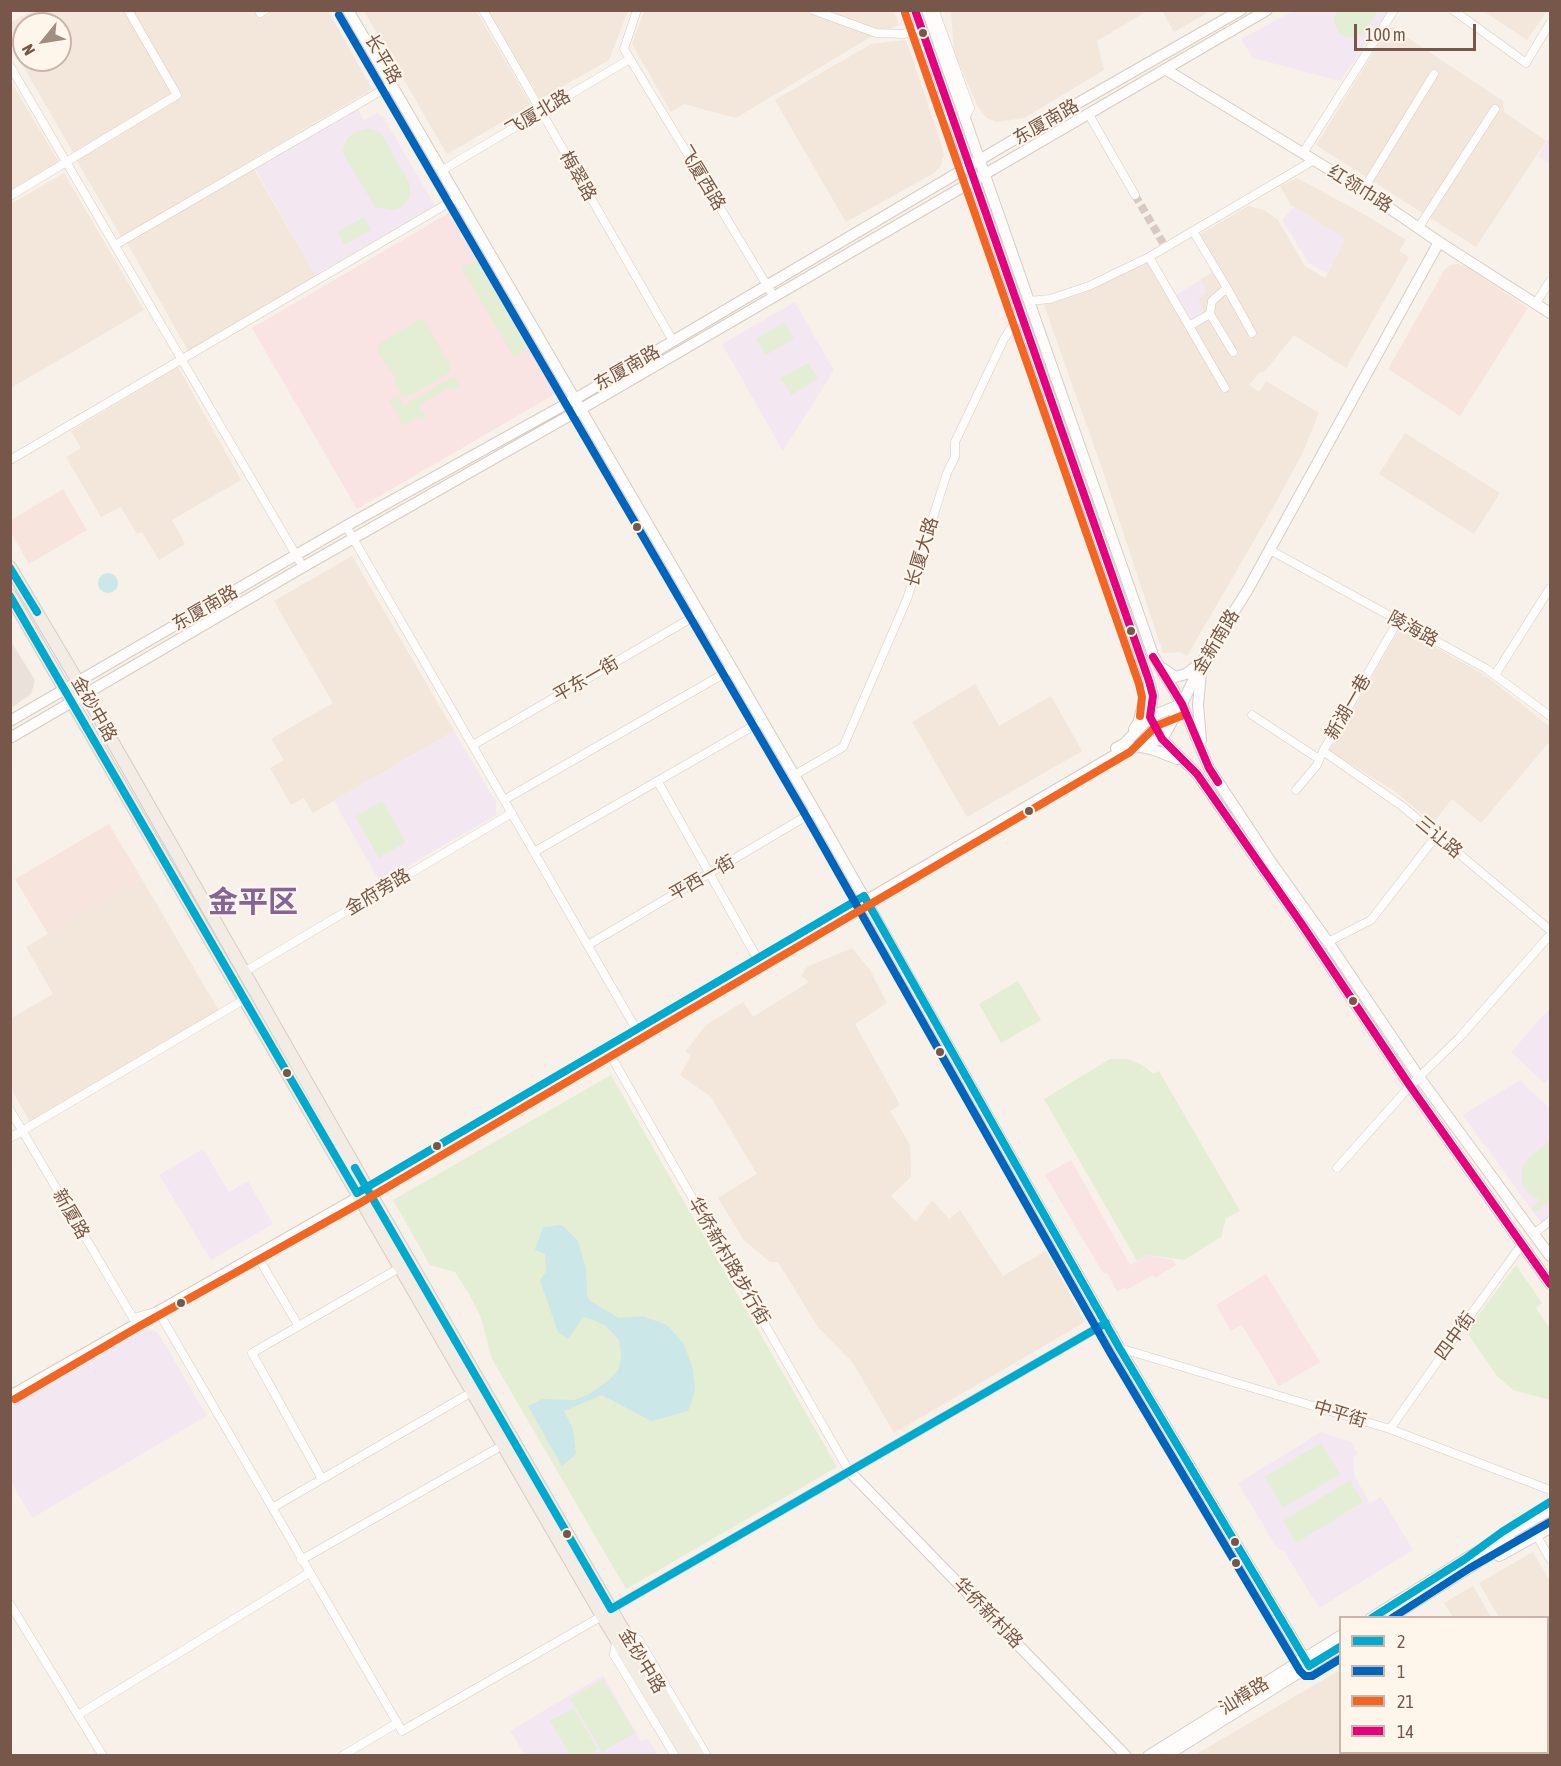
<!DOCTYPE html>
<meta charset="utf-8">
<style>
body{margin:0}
#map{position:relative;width:1561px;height:1766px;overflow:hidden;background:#f7f1ea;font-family:"Asap Condensed",sans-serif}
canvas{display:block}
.frame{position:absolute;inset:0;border:12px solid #765749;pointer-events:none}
.legend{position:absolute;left:1339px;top:1616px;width:210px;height:138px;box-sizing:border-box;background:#fff6eb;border:2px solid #c8b6aa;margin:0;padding:8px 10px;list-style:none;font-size:18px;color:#765749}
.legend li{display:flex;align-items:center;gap:12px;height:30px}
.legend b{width:30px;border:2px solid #c8b6aa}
.north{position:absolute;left:12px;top:12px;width:60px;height:60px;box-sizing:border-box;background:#fff6eb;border:2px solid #c8b6aa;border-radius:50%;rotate:240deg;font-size:16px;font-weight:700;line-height:24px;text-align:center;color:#765749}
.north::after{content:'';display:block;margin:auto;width:21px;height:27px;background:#a38d81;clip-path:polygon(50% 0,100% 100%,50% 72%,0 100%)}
.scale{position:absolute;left:1354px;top:24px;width:122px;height:27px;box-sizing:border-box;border:3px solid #765749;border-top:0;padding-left:8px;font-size:18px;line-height:21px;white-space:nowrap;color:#765749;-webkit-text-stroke:4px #fff6eb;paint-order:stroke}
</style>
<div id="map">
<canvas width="1561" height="1766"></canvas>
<div class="frame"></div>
<ul class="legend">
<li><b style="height:8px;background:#00a9ce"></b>2</li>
<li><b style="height:8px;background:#0065bd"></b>1</li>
<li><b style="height:8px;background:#f26522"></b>21</li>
<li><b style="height:8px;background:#e5007d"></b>14</li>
</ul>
<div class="north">N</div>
<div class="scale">100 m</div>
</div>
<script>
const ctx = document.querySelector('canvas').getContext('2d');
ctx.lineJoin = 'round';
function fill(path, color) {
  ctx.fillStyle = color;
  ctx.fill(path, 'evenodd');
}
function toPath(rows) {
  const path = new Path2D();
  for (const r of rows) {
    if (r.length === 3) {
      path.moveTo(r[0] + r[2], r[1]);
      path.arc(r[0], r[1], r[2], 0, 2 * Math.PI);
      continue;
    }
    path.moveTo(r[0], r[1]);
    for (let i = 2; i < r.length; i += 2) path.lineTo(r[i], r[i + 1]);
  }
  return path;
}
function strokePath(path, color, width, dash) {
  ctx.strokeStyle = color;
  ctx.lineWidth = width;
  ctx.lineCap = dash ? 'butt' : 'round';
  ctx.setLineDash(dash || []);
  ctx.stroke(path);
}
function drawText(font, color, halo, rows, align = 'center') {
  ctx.font = font + ' "Asap Condensed","Noto Sans SC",sans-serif';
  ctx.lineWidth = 4.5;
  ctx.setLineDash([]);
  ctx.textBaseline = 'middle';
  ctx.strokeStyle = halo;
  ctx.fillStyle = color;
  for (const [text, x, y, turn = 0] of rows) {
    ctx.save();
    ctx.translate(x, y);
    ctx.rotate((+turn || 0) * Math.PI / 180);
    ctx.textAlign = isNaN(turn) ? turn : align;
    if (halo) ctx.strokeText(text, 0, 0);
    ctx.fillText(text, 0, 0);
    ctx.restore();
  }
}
fill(toPath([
 [32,11,125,11,174,95,74,154,11,45,10,23],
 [24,24,60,24,60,60,24,60],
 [133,11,328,11,372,89,121,237,76,159,181,95],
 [364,11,476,11,531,105,447,154],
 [488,11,628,11,609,60,540,99],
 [644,11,894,11,899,25,867,39,736,118,684,104,671,112,632,44],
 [951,11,951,10,1147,11,1097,41,1104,70,1024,118,997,122,987,118,978,107,954,52],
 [1162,11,1210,11,1174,32],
 [1483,11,1547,11,1527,40],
 [1390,26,1503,101,1504,112,1546,141,1476,247,1316,145],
 [906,40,941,143,944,155,941,165,934,173,846,222,775,100,871,44],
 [10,80,60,164,10,194],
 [252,166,317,278,190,354,126,241],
 [64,173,144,310,11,388,11,204],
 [1297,178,1367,216,1406,240,1399,251,1409,257,1346,368,1294,335,1264,372,1260,372,1249,385,1259,392,1266,381,1319,413,1303,452,1274,506,1187,656,1180,652,1163,653,1104,474,1044,305,1082,294,1146,261,1169,298,1176,295,1191,320,1198,299,1207,292,1200,280,1213,272,1194,238,1248,206,1264,210,1278,220,1305,266,1325,278,1345,239,1291,205,1280,186],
 [178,367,241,480,172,520,185,544,159,560,142,532,137,534,121,507,101,517,66,457,81,448,71,431],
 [1405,433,1500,493,1474,534,1379,474],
 [352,556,454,731,313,813,304,798,291,805,270,768,284,760,271,739,333,703,274,601],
 [1400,628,1485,675,1550,727,1550,741,1481,823,1452,799,1433,823,1393,790,1329,751],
 [975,684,999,726,1051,696,1082,751,967,817,912,722],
 [142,879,219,1011,30,1122,11,1089,10,1019,53,994,26,947],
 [852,948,870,970,887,1003,855,1024,900,1105,890,1111,910,1145,911,1177,891,1196,916,1222,932,1200,949,1219,960,1210,1003,1276,1046,1251,1085,1322,894,1433,853,1363,818,1327,778,1262,770,1262,744,1240,718,1198,757,1174,711,1097,680,1075,691,1056,686,1051,706,1025,743,1002,753,1017,809,982,801,976,807,967],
 [1533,1552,1550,1581,1550,1696,1548,1691,1548,1618,1499,1617,1479,1583],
 [1473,1586,1491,1617,1453,1617,1444,1603],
 [1340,1670,1340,1752,1483,1753,1480,1756,1195,1755],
 [1548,1746,1550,1749,1550,1755,1490,1755,1493,1753,1548,1752]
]), '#f3e6da');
fill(toPath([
 [1458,264,1466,266,1528,308,1460,416,1388,369,1445,269,1451,265],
 [63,489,87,530,29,564,11,533,11,520],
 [109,824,142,879,48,934,15,879]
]), '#f7e5dd');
fill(toPath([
 [10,640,35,680,31,694,11,708]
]), '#eae1db');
fill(toPath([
 [1293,11,1388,11,1340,81,1253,58,1241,39],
 [358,109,364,120,377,113,384,118,435,206,315,275,255,169],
 [1550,136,1550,164,1538,156],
 [1294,207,1346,239,1327,273,1309,263,1282,220],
 [1200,280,1207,292,1198,299,1203,308,1202,314,1191,320,1176,295],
 [795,302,834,370,783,451,722,344],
 [454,731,496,802,496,815,380,882,334,801],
 [1550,1008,1550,1078,1545,1084,1511,1052],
 [1520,1080,1550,1109,1550,1217,1541,1223,1463,1115],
 [203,1149,229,1192,248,1181,273,1224,211,1260,159,1175],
 [151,1329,158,1333,207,1416,32,1518,11,1482,11,1407,143,1330],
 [1321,1432,1351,1442,1358,1454,1353,1457,1355,1477,1370,1503,1381,1497,1413,1550,1319,1608,1284,1551,1277,1548,1238,1483],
 [603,1675,641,1741,648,1738,658,1755,525,1755,510,1731]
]), '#f3e8f2');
fill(toPath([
 [449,213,555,394,357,509,252,328],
 [1071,1160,1130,1265,1147,1255,1173,1260,1176,1265,1155,1278,1153,1275,1126,1290,1124,1288,1117,1291,1107,1273,1103,1273,1045,1175],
 [1266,1274,1320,1362,1279,1386,1242,1325,1231,1331,1216,1305]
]), '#f9e3e3');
fill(toPath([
 [1337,11,1337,10,1378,11,1363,34,1348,38,1338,33,1334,20],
 [368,128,381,133,409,182,410,195,406,203,399,208,391,210,375,207,344,155,343,150,346,140,355,132],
 [364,217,371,230,345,245,337,232],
 [477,261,526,344,524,351,514,357,461,267],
 [418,320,425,321,450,365,450,372,408,396,402,395,394,382,396,378,377,351,379,344],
 [784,322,794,339,766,355,756,339],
 [808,363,818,379,791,395,781,378],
 [454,376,460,386,452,391,450,387,419,405,426,418,422,420,420,416,403,425,389,401,398,396,404,405],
 [382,801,406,842,379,858,355,817],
 [1018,981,1041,1020,1001,1043,979,1004],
 [1110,1059,1128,1059,1144,1066,1153,1074,1159,1071,1240,1211,1226,1218,1221,1237,1184,1260,1147,1255,1137,1261,1044,1099],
 [611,1075,837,1467,626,1589,492,1359,480,1315,469,1294,455,1272,430,1265,393,1200],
 [1550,1141,1550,1200,1535,1212,1532,1207,1541,1200,1532,1197,1523,1187,1521,1179,1522,1169,1527,1159],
 [1516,1265,1542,1303,1536,1308,1550,1329,1550,1400,1513,1390,1497,1376,1466,1331],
 [1321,1443,1340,1474,1283,1508,1264,1477],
 [1350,1480,1363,1502,1296,1543,1283,1521],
 [603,1679,635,1733,602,1752,570,1698],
 [573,1708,598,1749,588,1755,570,1755,550,1721]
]), '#e4eed4');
fill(toPath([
 [108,583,10],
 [562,1225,578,1241,586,1269,587,1296,590,1301,619,1318,643,1316,667,1325,684,1344,693,1369,695,1391,688,1411,651,1421,602,1395,564,1411,573,1429,576,1454,562,1466,528,1406,543,1399,575,1400,591,1393,609,1380,619,1369,621,1356,619,1340,605,1325,588,1318,583,1317,568,1339,558,1332,540,1280,546,1272,545,1254,535,1250,543,1227]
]), '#cbe7e8');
strokePath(toPath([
 [1135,195,1163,243]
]), '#d7cac2', 8, [8, 4]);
const street = toPath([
 [483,10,673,341],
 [637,10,624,49,774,297],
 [813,10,876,33,904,34,921,27],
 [931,10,936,14,970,108,965,119],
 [1453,10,1526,63,1550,23],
 [260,13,265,10],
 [926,38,919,51,941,115,954,122],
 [10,66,303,567],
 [1088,113,1135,195],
 [1303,153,1394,10],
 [446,168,630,59],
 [1363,190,1434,74],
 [10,196,177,95,128,10],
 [1419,227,1495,109],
 [115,245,391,85],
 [1149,257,1225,388],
 [1227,288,1252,333],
 [1029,301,1050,299,1089,286,1149,257,1314,160],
 [1536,303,1550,281],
 [1210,314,1233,352],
 [1189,326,1210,314,1212,301,1227,288,1193,231],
 [10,460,457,198],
 [346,526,636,1029],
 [1270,550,1485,668,1550,716],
 [1495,675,1550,588],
 [1252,715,1319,759],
 [473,745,700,613],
 [1323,751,1402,806,1550,930],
 [798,773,843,747,907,599,947,473,955,457,955,442,1004,339,1022,312],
 [658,782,757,958],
 [1296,790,1317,765,1323,751,1398,621],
 [504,800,732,669],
 [534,852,762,721],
 [1328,942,1371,920,1437,835],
 [588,945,815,811],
 [244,972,512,813],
 [608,1051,849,1471],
 [10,1110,133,1318,158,1311,402,1731,602,1616],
 [10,1138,245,999],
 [1337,1168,1410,1086,1459,1038,1550,935],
 [1535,1233,1550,1221],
 [256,1254,298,1325],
 [1126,1350,1390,1429,1550,1490],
 [1390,1429,1459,1331,1522,1244],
 [322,1479,252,1353,394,1271],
 [272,1508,465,1396],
 [1537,1536,1550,1559],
 [301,1560,496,1449],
 [10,1604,103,1756],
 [611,1609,1106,1323],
 [626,1633,639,1640,707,1756],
 [616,1642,614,1655,675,1756],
 [78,1715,309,1573],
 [342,1756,397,1723]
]);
const secondary = toPath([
 [348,10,815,811,1120,1349,1309,1666],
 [915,10,1149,681,1153,696,1150,717,1162,739,1197,774,1301,923,1410,1086,1550,1284],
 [927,10,1153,655,1182,704,1209,768,1271,862,1328,942,1419,1077,1550,1256],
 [1165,69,1363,190,1439,242,1550,313],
 [1164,669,1175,677,1186,674,1199,664],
 [10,721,346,526,575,399,1015,139,1241,10],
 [1134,729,1138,723,1148,687],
 [10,738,303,567,581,409,1267,10],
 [1201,740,1198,705,1201,672],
 [1139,745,1162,739,1182,704,1202,662,1247,591,1439,242],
 [1116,748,1125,743,1150,717,1182,704],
 [10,1396,369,1191,1127,748,1141,747,1154,750,1177,759],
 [849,1471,1126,1756],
 [1499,1556,1550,1528],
 [1371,1618,1465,1559,1550,1510],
 [1390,1618,1512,1541],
 [1148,1756,1340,1636],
 [1166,1756,1340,1647]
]);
const primary = toPath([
 [10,567,86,695,369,1191,611,1609,699,1756],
 [10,595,602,1616,687,1756]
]);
strokePath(street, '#d6ccc6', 9);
strokePath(secondary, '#d6ccc6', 12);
strokePath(primary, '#d6ccc6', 14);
strokePath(street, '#fefdfc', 8);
strokePath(secondary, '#fefdfc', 10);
strokePath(primary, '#f2ece5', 12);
strokePath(toPath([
 [10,568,37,612],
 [10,596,357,1193,864,896,1120,1349,1309,1666,1340,1647],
 [355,1168,611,1609,1106,1323],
 [1372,1618,1465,1559,1502,1532,1550,1502]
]), '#00a9ce', 8);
strokePath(toPath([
 [339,15,806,816,1111,1354,1300,1671,1305,1676,1312,1676,1340,1659],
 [1392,1618,1470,1568,1550,1522]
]), '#0065bd', 8);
strokePath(toPath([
 [905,13,1139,684,1142,697,1140,716],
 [15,1399,138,1327,362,1202,1130,752,1156,726,1186,714]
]), '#f26522', 8);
strokePath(toPath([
 [915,10,1149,681,1153,696,1150,717,1162,739,1197,774,1301,923,1410,1086,1550,1284],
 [1153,657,1182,704,1209,768,1218,782]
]), '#e5007d', 8);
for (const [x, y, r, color] of [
 [923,33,5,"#765749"],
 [637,527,5,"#765749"],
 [1131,631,5,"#765749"],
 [1029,811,5,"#765749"],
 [1353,1001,5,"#765749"],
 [940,1052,5,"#765749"],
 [287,1073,5,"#765749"],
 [437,1146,5,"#765749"],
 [181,1303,5,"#765749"],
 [567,1534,5,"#765749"],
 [1235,1542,5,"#765749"],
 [1236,1563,5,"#765749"]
]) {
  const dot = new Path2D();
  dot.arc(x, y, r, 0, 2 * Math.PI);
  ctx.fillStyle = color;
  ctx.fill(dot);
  strokePath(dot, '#fff6eb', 2);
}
drawText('18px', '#765749', '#fff6eb', [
 ["长平路",383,59,60],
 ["飞厦北路",538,113,-31],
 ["东厦南路",1046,122,-30],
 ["梅翠路",578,176,60],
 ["飞厦西路",702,178,59],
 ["红领巾路",1360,189,32],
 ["东厦南路",627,368,-30],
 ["长厦大路",922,552,-73],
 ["东厦南路",205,608,-30],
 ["陵海路",1413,629,28],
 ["金新南路",1216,642,-59],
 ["平东一街",586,679,-30],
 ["新湖一巷",1348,707,-60],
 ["金砂中路",94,709,60],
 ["三让路",1439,837,40],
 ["平西一街",702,878,-30],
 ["金府旁路",378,892,-31],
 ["新厦路",71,1214,60],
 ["华侨新村路步行街",729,1261,60],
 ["四中街",1455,1336,-54],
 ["中平街",1340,1414,17],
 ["华侨新村路",988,1613,46],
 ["金砂中路",642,1661,59],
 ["汕樟路",1244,1696,-32]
]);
drawText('bold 30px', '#85649a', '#fff6eb', [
 ["金平区",253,903]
]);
</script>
